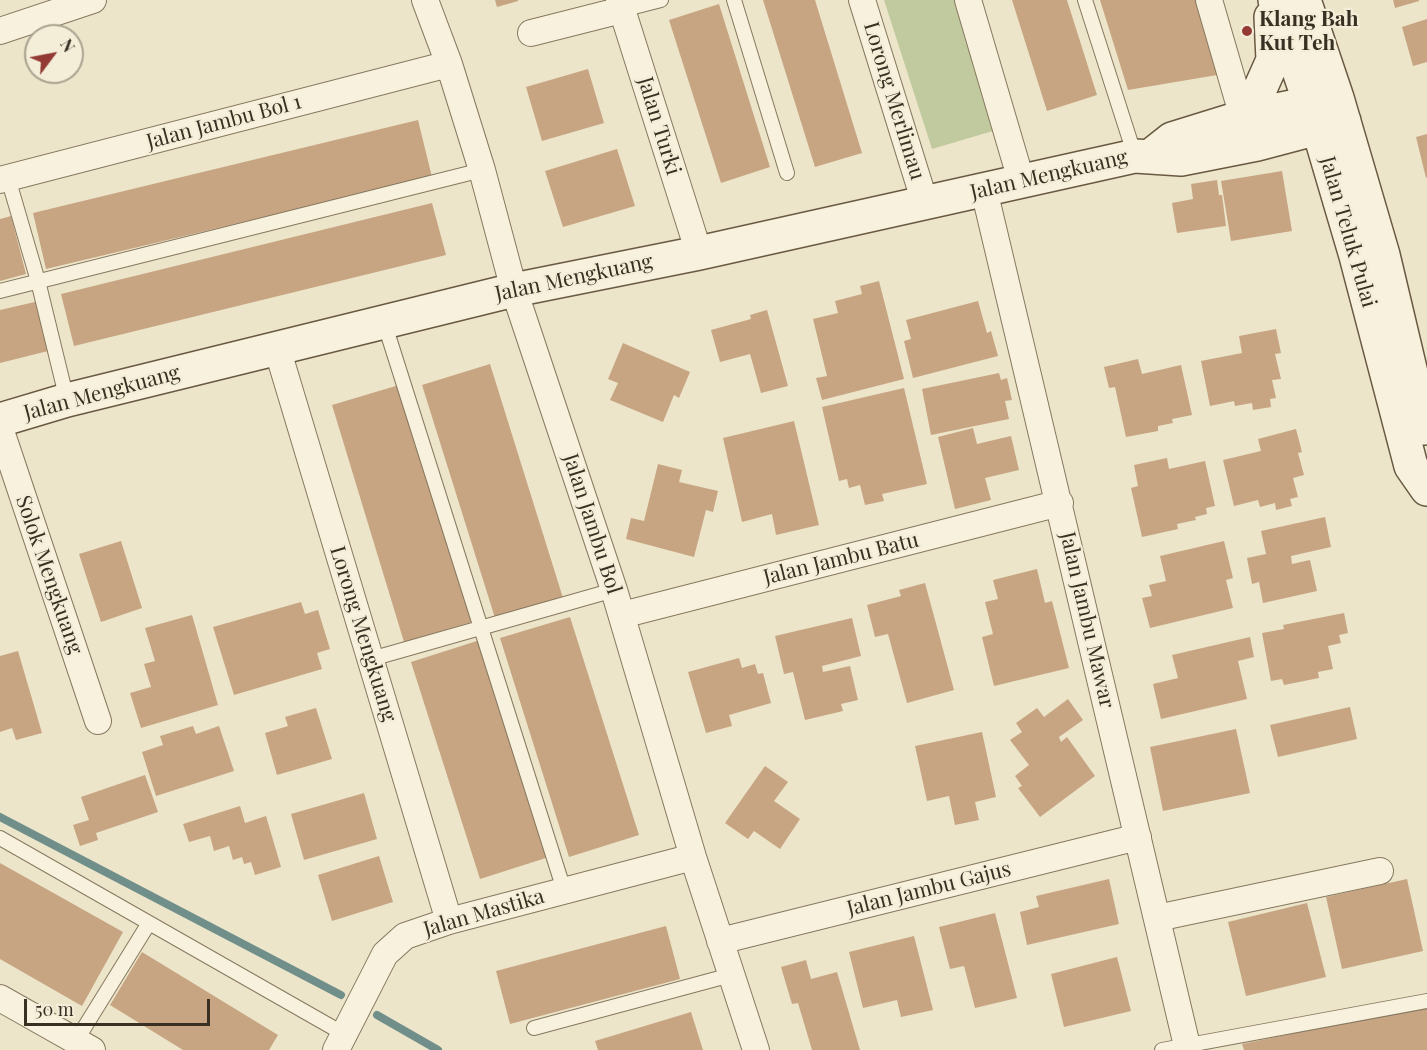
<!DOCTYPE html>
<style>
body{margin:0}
#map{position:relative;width:1427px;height:1050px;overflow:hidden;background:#ece5ca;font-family:"Playfair Display",serif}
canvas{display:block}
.north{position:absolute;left:24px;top:24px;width:60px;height:60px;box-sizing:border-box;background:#f4eed9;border:2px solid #a9a290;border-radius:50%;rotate:58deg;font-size:16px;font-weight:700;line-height:24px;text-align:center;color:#392f22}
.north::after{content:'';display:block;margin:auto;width:21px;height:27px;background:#923a33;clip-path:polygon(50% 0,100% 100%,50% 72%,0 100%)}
.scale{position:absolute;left:24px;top:999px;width:186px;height:27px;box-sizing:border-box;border:3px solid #392f22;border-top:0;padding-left:8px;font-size:18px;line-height:21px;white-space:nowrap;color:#392f22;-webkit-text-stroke:4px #f4eed9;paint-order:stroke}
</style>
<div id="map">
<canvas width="1427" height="1050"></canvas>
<div class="north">N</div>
<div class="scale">50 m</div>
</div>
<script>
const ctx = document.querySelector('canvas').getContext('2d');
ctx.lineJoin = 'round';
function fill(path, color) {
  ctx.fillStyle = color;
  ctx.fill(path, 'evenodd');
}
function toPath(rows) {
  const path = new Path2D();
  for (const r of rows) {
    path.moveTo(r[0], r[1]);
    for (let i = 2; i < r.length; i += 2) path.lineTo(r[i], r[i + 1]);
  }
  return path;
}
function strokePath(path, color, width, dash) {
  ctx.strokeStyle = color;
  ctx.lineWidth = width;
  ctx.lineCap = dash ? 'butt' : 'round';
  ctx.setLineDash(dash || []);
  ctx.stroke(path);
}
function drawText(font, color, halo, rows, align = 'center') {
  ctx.font = font + ' "Playfair Display",serif';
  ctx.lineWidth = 4.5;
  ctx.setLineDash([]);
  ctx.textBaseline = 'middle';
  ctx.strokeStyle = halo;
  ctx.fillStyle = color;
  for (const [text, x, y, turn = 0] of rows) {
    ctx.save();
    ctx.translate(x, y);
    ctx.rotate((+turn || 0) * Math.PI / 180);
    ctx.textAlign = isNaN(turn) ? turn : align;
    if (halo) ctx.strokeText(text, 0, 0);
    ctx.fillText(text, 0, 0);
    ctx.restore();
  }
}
fill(toPath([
 [884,0,964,0,1003,128,932,149]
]), '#c1ca9e');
strokePath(toPath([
 [0,817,341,995],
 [377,1015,438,1050]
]), '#718f8a', 8);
fill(toPath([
 [495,0,518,0,518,1,497,7],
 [763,0,815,0,862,153,815,167],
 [1012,0,1067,0,1097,95,1047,111],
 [1100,0,1200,0,1223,74,1128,90],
 [1393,0,1419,0,1419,1,1395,8],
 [719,4,770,167,721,183,669,20],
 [1427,19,1427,62,1413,66,1402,27],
 [588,69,604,123,542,141,526,87],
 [418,120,432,177,46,269,33,213],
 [1427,134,1427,177,1426,178,1416,137],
 [617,149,635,206,563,227,545,171],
 [1282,171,1292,231,1231,241,1221,181],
 [1217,180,1219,195,1222,195,1226,226,1177,233,1172,203,1193,199,1191,184],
 [432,203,446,255,74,346,61,294],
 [11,216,26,274,0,281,0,219],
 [879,281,904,379,822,400,816,378,827,376,813,319,838,313,835,301,862,294,860,286],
 [39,301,52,350,0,363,0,310],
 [978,301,987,333,991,331,998,356,913,378,904,341,911,339,906,320],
 [767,310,788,386,761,393,750,354,720,362,711,330,751,319,750,315],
 [1276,329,1281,353,1275,354,1281,379,1272,380,1276,398,1270,399,1271,407,1253,410,1252,403,1235,406,1234,401,1210,406,1201,361,1242,353,1239,336],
 [623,343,690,372,679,398,674,395,663,422,610,400,618,383,608,379],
 [1138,359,1142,374,1181,365,1192,415,1172,419,1173,423,1158,426,1158,431,1126,437,1115,387,1109,388,1104,367],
 [490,364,563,598,495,618,422,385],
 [999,373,1001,380,1007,378,1012,400,1005,401,1009,419,931,435,922,389],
 [399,385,472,622,404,642,332,405],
 [904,388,927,484,882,494,884,501,865,505,860,485,849,488,847,479,839,481,822,407],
 [794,421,819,525,776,535,772,514,742,522,723,438],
 [973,428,977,444,1011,436,1019,470,985,478,991,500,955,509,938,437],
 [1296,429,1302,452,1298,453,1304,475,1293,478,1298,497,1290,499,1292,506,1276,510,1275,503,1260,507,1258,500,1234,506,1223,460,1261,451,1258,439],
 [1167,458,1169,469,1205,461,1215,506,1206,508,1207,514,1195,517,1196,520,1177,524,1178,529,1142,537,1131,488,1138,486,1134,465],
 [658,464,682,470,679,482,718,491,713,512,706,510,694,557,626,539,631,518,644,521],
 [1325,517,1331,547,1291,556,1292,564,1310,560,1317,591,1263,603,1259,582,1252,584,1247,558,1266,554,1261,531],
 [121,541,142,608,101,622,79,554],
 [1224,541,1233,578,1226,580,1233,608,1150,628,1142,598,1152,596,1149,585,1166,581,1160,556],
 [1037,569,1045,603,1052,601,1069,668,994,686,982,637,993,634,985,602,998,599,993,580],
 [925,583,954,690,907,703,888,634,875,637,867,605,901,596,899,590],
 [301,602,305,614,318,610,330,649,317,653,322,669,234,695,213,627],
 [1344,613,1348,633,1339,635,1341,643,1328,646,1333,669,1318,672,1319,678,1284,685,1282,679,1271,681,1262,633,1284,629,1283,625],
 [192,615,218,705,141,728,130,693,151,687,144,664,155,661,145,628],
 [570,617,639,835,569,857,500,638],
 [852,618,861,656,822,666,823,672,850,666,858,700,841,704,843,711,805,720,793,672,784,674,775,636],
 [1250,637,1254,657,1238,661,1247,699,1161,719,1153,684,1178,678,1172,655],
 [480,640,549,857,480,879,411,662],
 [18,651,42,733,16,740,12,728,0,732,0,656],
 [739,658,742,668,755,664,758,674,763,673,771,703,729,715,732,726,706,733,688,672],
 [1068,699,1083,720,1059,737,1061,742,1067,737,1095,776,1040,817,1018,788,1022,786,1015,776,1029,765,1010,740,1022,732,1016,723,1037,708,1044,717],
 [1350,707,1357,739,1278,757,1270,725],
 [316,708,332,759,277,775,265,733,288,726,285,717],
 [193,726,196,734,219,726,234,771,156,796,142,752,163,745,160,736],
 [1236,729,1250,793,1163,811,1150,747],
 [982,732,996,797,975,802,979,820,955,825,949,796,927,801,915,746],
 [765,766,788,782,774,801,800,819,780,849,754,831,748,839,725,823],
 [145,775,158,812,96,833,98,840,80,846,73,825,89,820,81,797],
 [364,793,377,839,304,860,291,814],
 [240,806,245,823,266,816,281,867,255,875,251,862,244,864,242,857,233,860,229,846,214,851,210,836,189,842,183,824],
 [379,856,393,902,332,921,318,875],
 [0,863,123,932,82,1006,0,959],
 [1109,879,1119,924,1027,945,1020,912,1039,907,1036,896],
 [1407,879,1423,951,1342,969,1326,897],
 [1307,903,1326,977,1246,996,1228,922],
 [995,913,1017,998,975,1008,964,966,950,969,939,927],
 [666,926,680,979,510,1024,496,971],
 [914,936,933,1010,901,1017,897,1000,863,1008,849,952],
 [142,952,278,1035,269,1050,183,1050,110,1005],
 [1117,957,1131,1011,1064,1027,1051,974],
 [806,960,811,979,837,972,860,1050,812,1050,798,1003,792,1004,781,967],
 [1427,1006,1427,1050,1244,1050,1242,1044],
 [691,1012,703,1050,598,1050,595,1041]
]), '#c7a582');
const lane = toPath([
 [734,0,787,173],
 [1085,0,1135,156],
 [622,10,661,0],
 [8,178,38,281,67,400],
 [0,291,482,170],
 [384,322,564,890],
 [371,659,614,590],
 [0,838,344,1034],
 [534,1028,731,975],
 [76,1041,149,923],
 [1162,1050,1427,1001]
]);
const street = toPath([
 [425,0,449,64,482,170,514,290,614,590,693,857,756,1050],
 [619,0,699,253],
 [862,0,925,203],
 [968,0,1021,180],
 [1209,0,1243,117],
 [0,31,93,0],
 [531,33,622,10],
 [0,180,449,64],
 [984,190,1188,1050],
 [277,348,449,921],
 [0,428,98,721],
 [622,615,1060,503],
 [1157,918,1380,871],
 [720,941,1138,837],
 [0,998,92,1050],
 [336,1050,385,954,405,936,449,921,693,857]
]);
const secondary = toPath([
 [1275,0,1318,127,1356,256,1411,466,1427,489],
 [1304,0,1337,98,1383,255,1424,428],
 [1248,116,1273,60,1271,17],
 [1153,154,1172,139,1243,117,1331,99],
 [0,420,67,400,514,290,699,253,1135,156,1181,159,1257,144,1344,121]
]);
strokePath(lane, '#87785f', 16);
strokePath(street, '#87785f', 28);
strokePath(secondary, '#695942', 36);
strokePath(lane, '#f7f1dd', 14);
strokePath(street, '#f7f1dd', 26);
strokePath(secondary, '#f7f1dd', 33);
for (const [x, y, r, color] of [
 [1247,31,6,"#923a33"]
]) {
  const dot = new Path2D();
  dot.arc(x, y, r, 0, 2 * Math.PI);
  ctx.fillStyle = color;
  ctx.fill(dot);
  strokePath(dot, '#f4eed9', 2);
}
drawText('bold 21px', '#392f22', '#f4eed9', [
 ["Klang Bah",1259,19],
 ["Kut Teh",1259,43]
], 'left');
drawText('21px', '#392f22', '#f4eed9', [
 ["Lorong Merlimau",894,101,73],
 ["Jalan Jambu Bol 1",224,122,-15],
 ["Jalan Turki",659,126,73],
 ["Jalan Mengkuang",1049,175,-13],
 ["Jalan Teluk Pulai",1348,232,74],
 ["Jalan Mengkuang",574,278,-12],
 ["Jalan Mengkuang",102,393,-15],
 ["Jalan Jambu Bol",592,524,72],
 ["Jalan Jambu Batu",841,559,-14],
 ["Solok Mengkuang",49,575,71],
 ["Jalan Jambu Mawar",1087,620,77],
 ["Lorong Mengkuang",363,634,73],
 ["Jalan Jambu Gajus",929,889,-14],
 ["Jalan Mastika",484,913,-16]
]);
</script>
